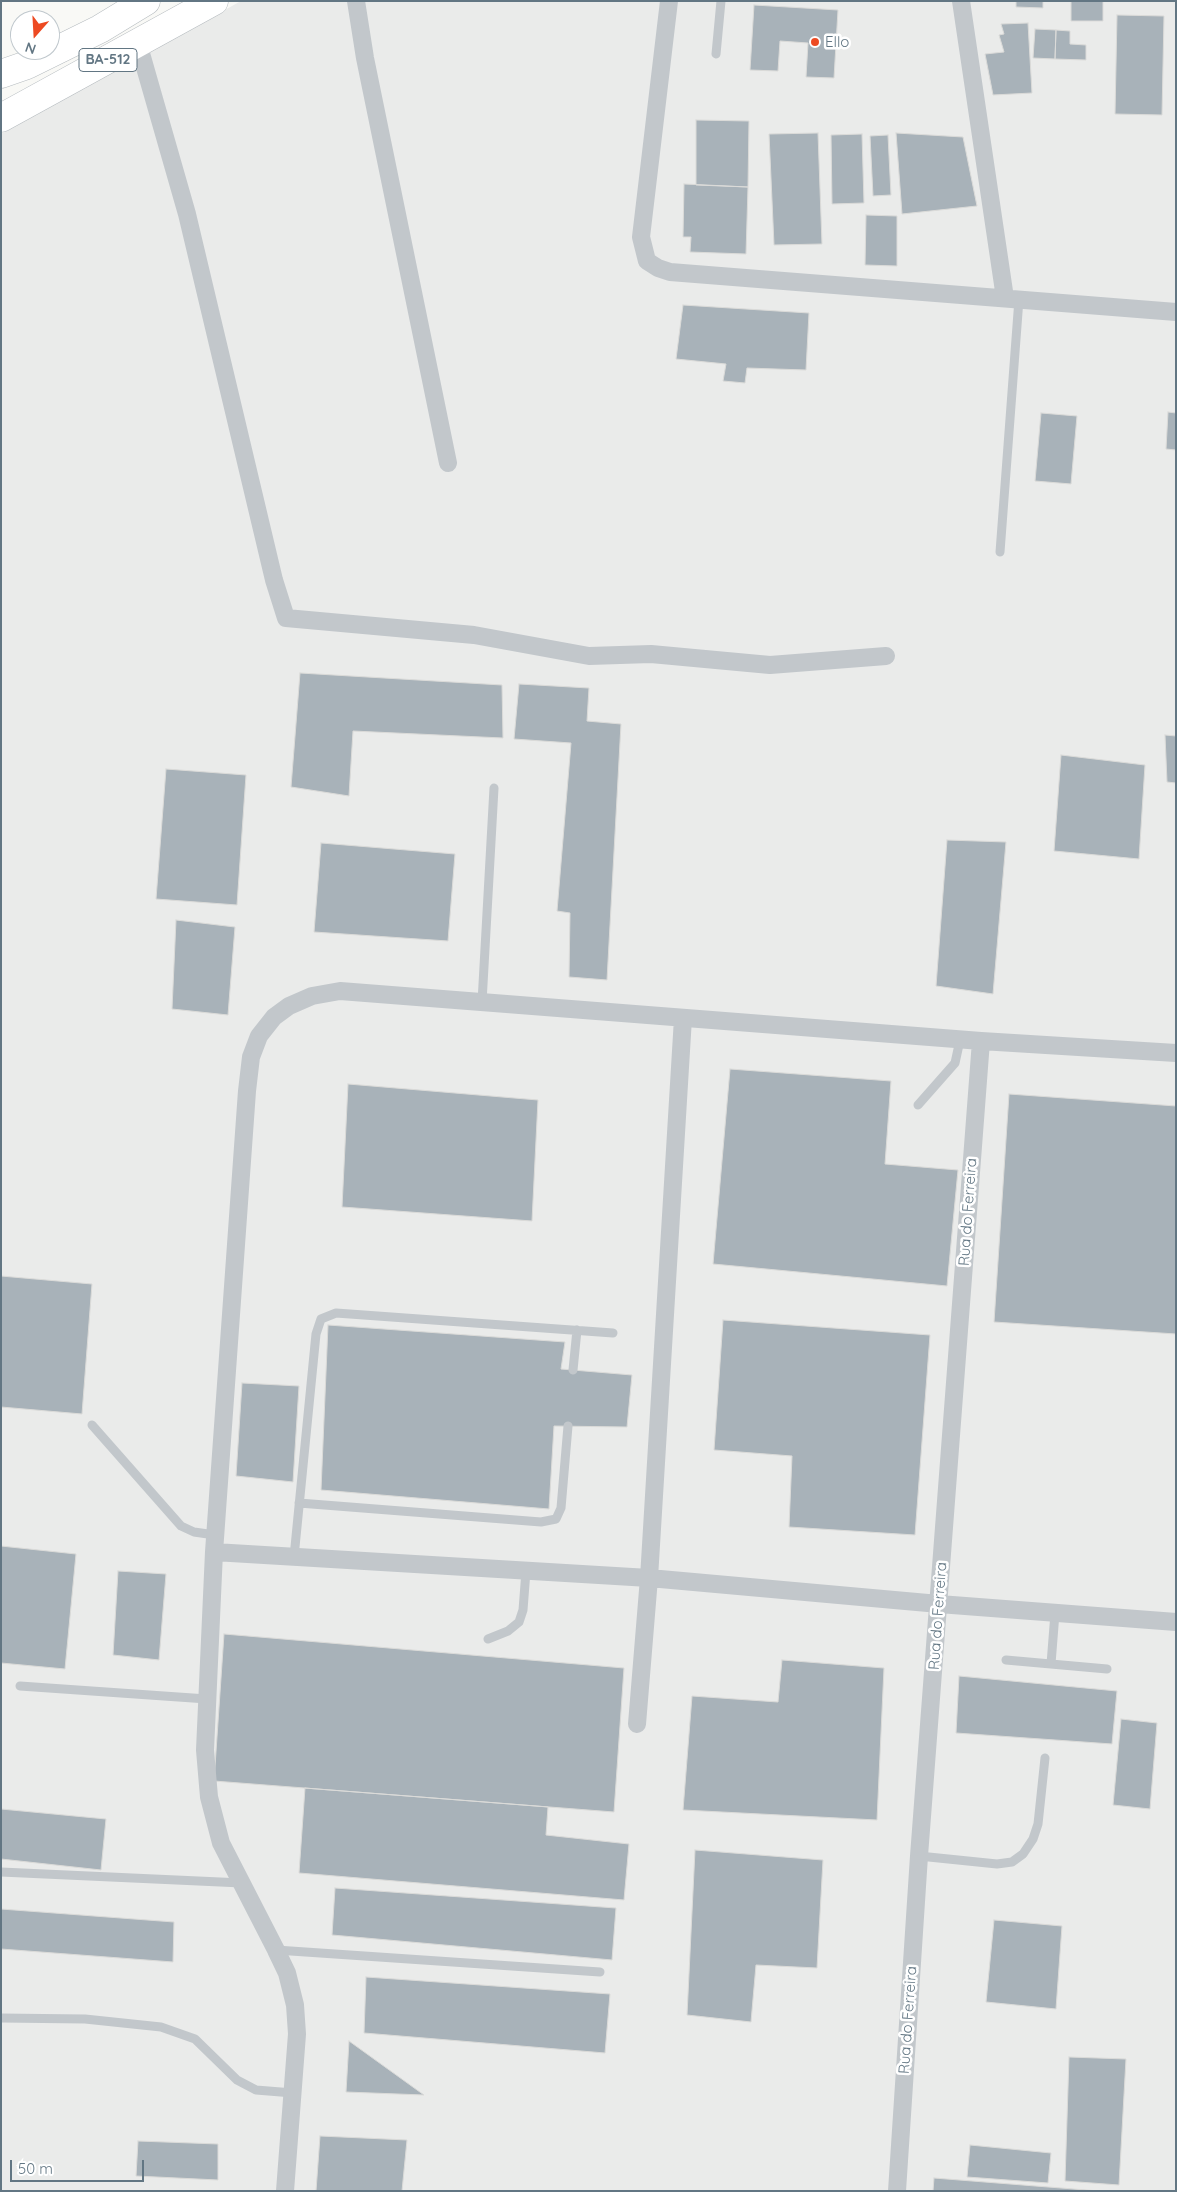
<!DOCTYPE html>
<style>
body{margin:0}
#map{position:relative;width:1177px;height:2192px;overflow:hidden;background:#f9f9f6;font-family:Quicksand,sans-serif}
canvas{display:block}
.frame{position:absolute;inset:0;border:2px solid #627683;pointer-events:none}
.north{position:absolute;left:10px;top:10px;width:50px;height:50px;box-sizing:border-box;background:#fff;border:1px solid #c0c8cd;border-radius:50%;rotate:199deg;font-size:14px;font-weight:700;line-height:20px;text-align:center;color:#627683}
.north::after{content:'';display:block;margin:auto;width:18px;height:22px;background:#ed4a22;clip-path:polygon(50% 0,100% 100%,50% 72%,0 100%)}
.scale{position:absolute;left:10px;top:2160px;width:134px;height:22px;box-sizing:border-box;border:2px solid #627683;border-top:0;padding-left:6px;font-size:15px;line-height:18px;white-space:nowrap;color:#627683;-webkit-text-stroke:4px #fff;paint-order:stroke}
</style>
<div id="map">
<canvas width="1177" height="2192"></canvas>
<div class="frame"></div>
<div class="north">N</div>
<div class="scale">50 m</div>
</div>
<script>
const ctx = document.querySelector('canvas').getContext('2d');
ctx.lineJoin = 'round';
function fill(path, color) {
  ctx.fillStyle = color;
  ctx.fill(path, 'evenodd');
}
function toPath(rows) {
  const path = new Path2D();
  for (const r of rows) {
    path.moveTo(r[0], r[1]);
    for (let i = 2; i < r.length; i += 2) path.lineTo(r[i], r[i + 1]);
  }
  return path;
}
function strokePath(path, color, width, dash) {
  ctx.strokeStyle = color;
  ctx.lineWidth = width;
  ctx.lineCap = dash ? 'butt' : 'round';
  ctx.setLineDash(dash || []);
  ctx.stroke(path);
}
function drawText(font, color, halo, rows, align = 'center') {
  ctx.font = font + ' Quicksand,sans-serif';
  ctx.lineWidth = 5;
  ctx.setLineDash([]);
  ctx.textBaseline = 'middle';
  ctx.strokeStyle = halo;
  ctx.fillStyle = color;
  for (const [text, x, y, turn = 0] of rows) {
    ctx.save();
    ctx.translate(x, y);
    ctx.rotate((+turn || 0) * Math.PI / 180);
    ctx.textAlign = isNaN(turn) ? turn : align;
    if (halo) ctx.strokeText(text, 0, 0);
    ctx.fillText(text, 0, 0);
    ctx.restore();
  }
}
fill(toPath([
 [241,1,1176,1,1176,2191,1,2191,1,134]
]), '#eaebea');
const building = toPath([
 [1016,1,1043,1,1043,8,1016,7,1016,1],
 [1071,1,1103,1,1103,21,1071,21,1071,1],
 [754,5,838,10,834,78,806,77,808,43,780,41,778,71,750,70,754,5],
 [1117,15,1164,16,1162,115,1115,114,1117,15],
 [1028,23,1032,93,993,95,985,54,1004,52,999,35,1004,34,1001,24,1028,23],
 [1035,29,1056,30,1055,59,1033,58,1035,29],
 [1056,30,1070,31,1070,44,1086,45,1086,60,1055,59,1056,30],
 [696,120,749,121,748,187,696,185,696,120],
 [818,133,822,244,774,245,769,134,818,133],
 [896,133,963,137,977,206,902,214,896,133],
 [862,134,864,203,832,204,831,135,862,134],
 [888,135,891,195,873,196,870,136,888,135],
 [684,184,748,187,746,254,690,252,691,237,683,237,684,184],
 [866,215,897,216,897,266,865,265,866,215],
 [683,305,809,313,806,370,747,368,745,383,723,381,726,364,676,359,683,305],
 [1168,412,1176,413,1176,450,1166,449,1168,412],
 [1041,413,1077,416,1071,484,1035,481,1041,413],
 [300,673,502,685,503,738,353,731,349,796,291,787,300,673],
 [519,684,589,688,587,721,621,724,607,980,569,977,570,913,557,911,571,743,514,739,519,684],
 [1165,735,1176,736,1176,783,1167,782,1165,735],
 [1061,755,1145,765,1139,859,1054,851,1061,755],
 [166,769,246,775,237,905,156,899,166,769],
 [947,840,1006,842,993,994,936,986,947,840],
 [321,843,455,854,448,941,314,932,321,843],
 [176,920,235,927,228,1015,172,1009,176,920],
 [730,1069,891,1081,885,1164,958,1170,947,1286,713,1264,730,1069],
 [348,1084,538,1100,532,1221,342,1207,348,1084],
 [1009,1094,1176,1106,1176,1334,994,1322,1009,1094],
 [1,1276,92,1284,82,1414,1,1407,1,1276],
 [723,1320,930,1335,915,1535,789,1527,792,1456,714,1450,723,1320],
 [328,1325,565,1342,561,1369,632,1375,627,1427,554,1426,549,1509,321,1490,328,1325],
 [242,1383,299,1386,293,1482,236,1476,242,1383],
 [1,1546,76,1554,65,1669,1,1663,1,1546],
 [118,1571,166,1574,159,1660,113,1655,118,1571],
 [224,1634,624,1668,614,1812,214,1781,224,1634],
 [782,1660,884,1668,877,1820,683,1810,692,1696,778,1702,782,1660],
 [959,1676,1117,1691,1112,1744,956,1733,959,1676],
 [1121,1719,1157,1723,1150,1809,1113,1805,1121,1719],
 [305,1788,548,1807,546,1835,629,1844,624,1900,299,1873,305,1788],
 [1,1809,106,1819,101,1870,1,1859,1,1809],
 [695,1850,823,1860,817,1968,756,1965,751,2022,687,2015,695,1850],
 [335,1888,616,1908,612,1960,332,1935,335,1888],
 [1,1909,174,1922,173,1962,1,1949,1,1909],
 [994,1920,1062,1926,1056,2009,986,2002,994,1920],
 [366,1977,610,1994,605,2053,364,2033,366,1977],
 [349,2041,424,2095,346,2092,349,2041],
 [1069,2057,1126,2059,1119,2185,1065,2181,1069,2057],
 [320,2136,407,2140,402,2191,316,2191,320,2136],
 [138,2141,218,2144,218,2180,136,2176,138,2141],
 [970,2145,1051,2153,1048,2183,967,2177,970,2145],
 [934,2178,1099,2191,933,2191,934,2178]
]);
fill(building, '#a8b2b9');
strokePath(building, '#dbdbd9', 1);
const primary = toPath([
 [1,74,27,65,100,29,146,1],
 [1,118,214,1]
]);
strokePath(primary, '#b5bbbf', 29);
strokePath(toPath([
 [716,54,721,1],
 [1000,552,1019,299],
 [482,1002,494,788],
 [918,1105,955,1063,960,1040],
 [573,1370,577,1330],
 [92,1425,181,1526,194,1532,215,1535],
 [299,1503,541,1522,556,1519,561,1508,568,1426],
 [294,1557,316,1334,321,1319,336,1313,613,1333],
 [488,1639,508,1631,519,1622,523,1610,526,1571],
 [1006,1660,1107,1669],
 [1051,1664,1055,1613],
 [20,1686,207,1699],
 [919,1856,997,1864,1012,1862,1023,1854,1033,1839,1038,1824,1045,1758],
 [1,1872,242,1883],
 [276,1950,600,1972],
 [1,2018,85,2019,161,2027,195,2039,237,2080,256,2090,293,2093]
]), '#c2c7cb', 9);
strokePath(toPath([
 [356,1,365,58,448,463],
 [669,1,641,237,647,261,658,268,670,272,1176,312],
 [961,1,1005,298],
 [138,43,187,214,274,580,286,618,474,635,589,656,651,654,770,665,886,656],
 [214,1552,649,1578,939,1604,1176,1622],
 [637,1724,649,1578,683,1018],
 [285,2191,297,2034,295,2005,287,1973,276,1950,221,1843,209,1797,205,1750,214,1552,247,1091,251,1057,259,1036,274,1017,289,1006,312,996,340,991,981,1041,1176,1053],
 [897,2191,919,1856,981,1041]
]), '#c2c7cb', 18);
strokePath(primary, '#fff', 28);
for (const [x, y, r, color] of [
 [815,42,5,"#ed4a22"]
]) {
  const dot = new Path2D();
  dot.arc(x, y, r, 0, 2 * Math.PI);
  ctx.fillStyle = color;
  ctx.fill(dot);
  strokePath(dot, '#fff', 2);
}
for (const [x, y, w] of [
 [108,60,58]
]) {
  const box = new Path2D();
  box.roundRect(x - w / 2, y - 11.5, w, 23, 4);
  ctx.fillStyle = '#fff';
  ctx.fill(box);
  strokePath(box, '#627683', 1);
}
drawText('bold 14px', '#627683', null, [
 ["BA-512",108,60]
]);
drawText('15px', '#627683', '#fff', [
 ["Ello",825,42]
], 'left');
drawText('15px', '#627683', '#fff', [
 ["Rua do Ferreira",968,1212,-86],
 ["Rua do Ferreira",938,1616,-86],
 ["Rua do Ferreira",908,2020,-86]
]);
</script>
